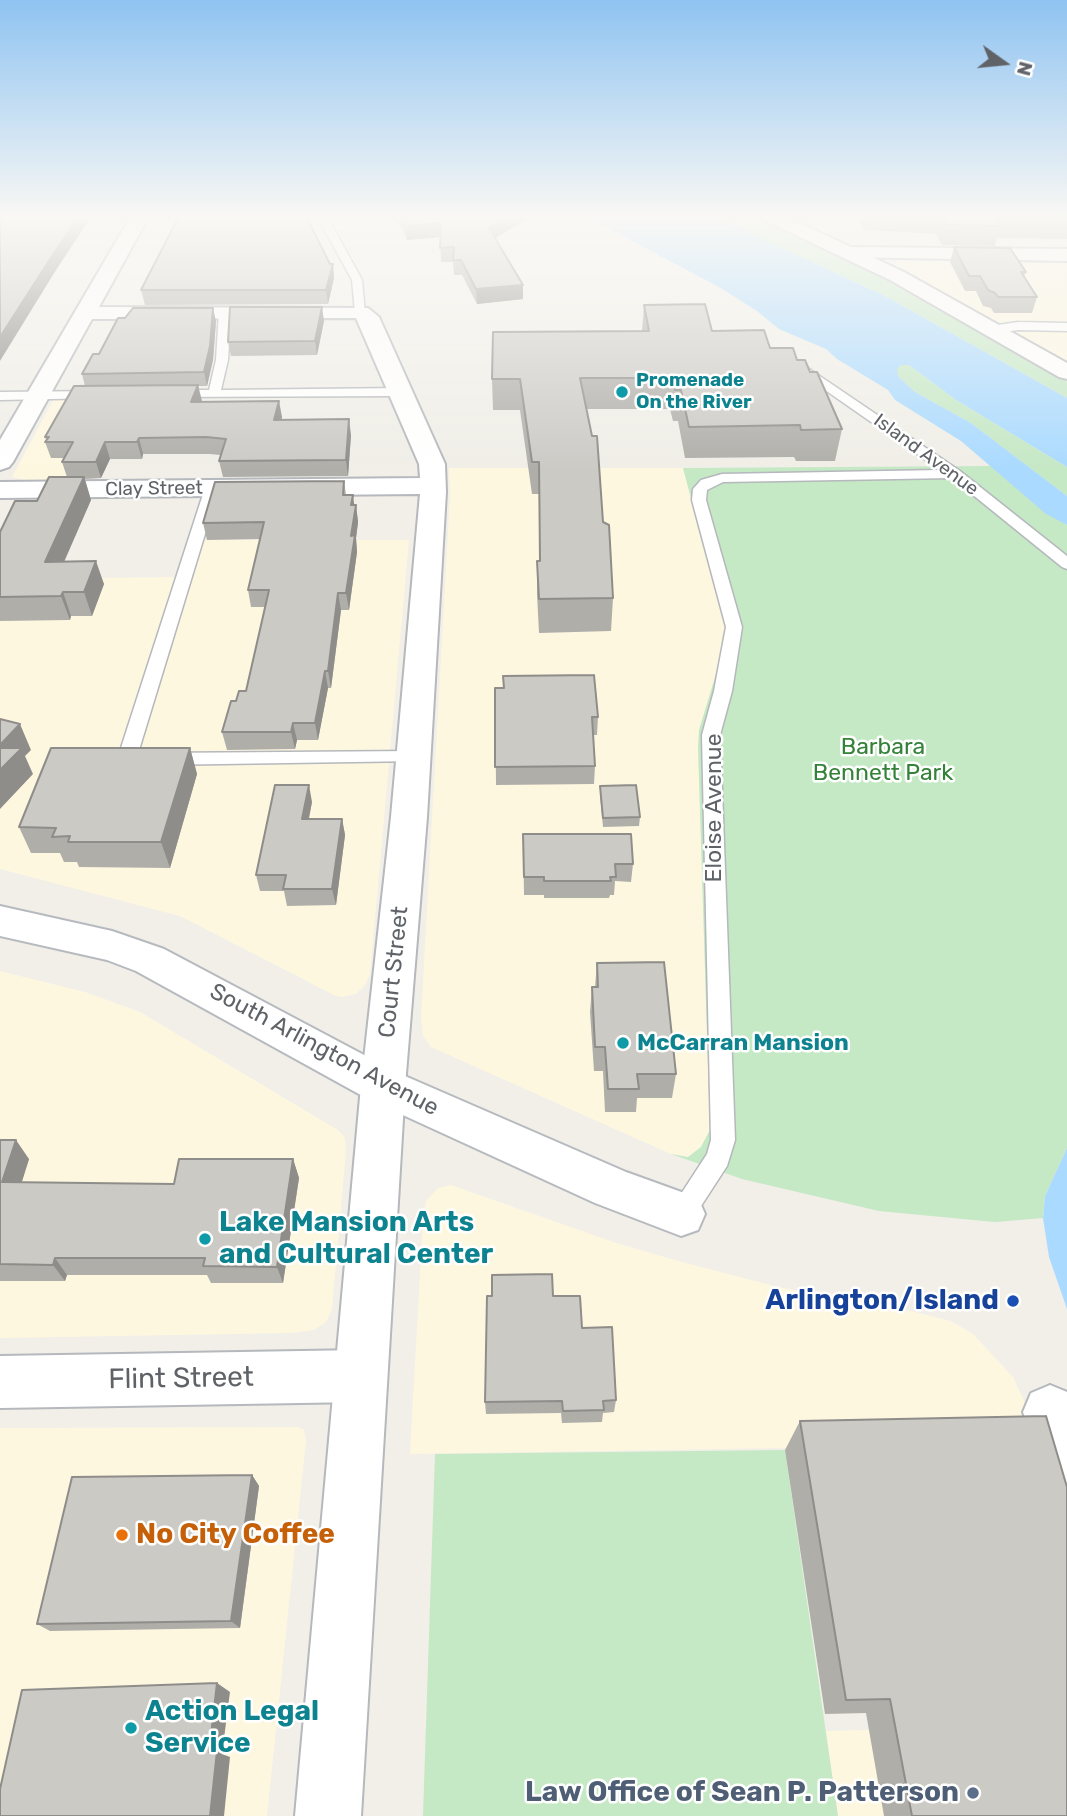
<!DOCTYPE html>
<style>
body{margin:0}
#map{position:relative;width:1067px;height:1816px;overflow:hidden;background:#f1efe8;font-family:Rubik,sans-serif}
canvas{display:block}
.north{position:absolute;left:969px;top:28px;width:70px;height:70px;-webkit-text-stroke:5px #fff;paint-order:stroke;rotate:105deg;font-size:19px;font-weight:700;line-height:28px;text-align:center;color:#5f6368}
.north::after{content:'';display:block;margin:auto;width:24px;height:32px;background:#5f6368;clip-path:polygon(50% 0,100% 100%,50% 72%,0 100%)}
</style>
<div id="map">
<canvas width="1067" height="1816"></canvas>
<div class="north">N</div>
</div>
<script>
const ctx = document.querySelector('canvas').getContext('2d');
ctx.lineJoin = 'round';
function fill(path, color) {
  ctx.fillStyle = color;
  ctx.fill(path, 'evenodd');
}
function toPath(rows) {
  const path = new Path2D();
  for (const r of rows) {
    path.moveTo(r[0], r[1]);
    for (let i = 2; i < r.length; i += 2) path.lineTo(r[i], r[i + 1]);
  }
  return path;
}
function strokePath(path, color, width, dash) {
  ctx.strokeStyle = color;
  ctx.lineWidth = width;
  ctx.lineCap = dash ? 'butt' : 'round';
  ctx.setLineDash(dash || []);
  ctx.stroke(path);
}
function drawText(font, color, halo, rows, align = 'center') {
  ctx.font = font + ' Rubik,sans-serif';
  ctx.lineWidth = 5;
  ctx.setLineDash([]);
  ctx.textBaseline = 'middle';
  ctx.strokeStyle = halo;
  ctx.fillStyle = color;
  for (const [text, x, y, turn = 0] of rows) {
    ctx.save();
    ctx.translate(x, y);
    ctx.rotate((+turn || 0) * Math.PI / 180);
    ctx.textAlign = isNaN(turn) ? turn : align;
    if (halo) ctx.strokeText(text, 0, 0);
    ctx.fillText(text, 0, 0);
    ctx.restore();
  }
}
fill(toPath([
 [903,261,1067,262,1067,363,895,268,896,262],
 [56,395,129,395,87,480,24,480,12,477],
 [449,468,683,468,726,630,698,747,710,1130,701,1147,688,1157,671,1154,431,1047,423,1036,421,1017,450,497],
 [195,540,409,540,370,974,365,985,356,994,342,997,334,995,180,916,0,869,0,579,183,577],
 [0,971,85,992,140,1012,338,1130,345,1138,346,1150,332,1309,326,1322,314,1330,291,1333,0,1338],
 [451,1185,616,1243,682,1262,778,1287,915,1312,950,1321,972,1333,1013,1377,1024,1401,1037,1444,410,1454,423,1218,426,1201,438,1188],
 [298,1427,304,1430,306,1440,267,1816,0,1816,0,1428],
 [1067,1725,1067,1816,838,1816,826,1731]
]), '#fef7e0');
fill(toPath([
 [714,216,757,216,861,266,1067,382,1067,398,887,297],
 [901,365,909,365,956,400,1067,467,1067,496,971,423,915,392,898,376,896,369],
 [991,466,1046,513,1067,525,1067,1148,1045,1196,1043,1218,995,1222,879,1211,742,1179,671,1154,688,1157,701,1147,710,1130,698,747,699,730,723,651,726,630,683,468],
 [785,1450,838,1816,423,1816,435,1454]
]), '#c5e8c5');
fill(toPath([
 [585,216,714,216,887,297,1067,398,1067,467,956,400,909,365,901,365,897,369,898,376,915,392,971,423,1067,496,1067,525,1046,514,961,441,895,400,888,390,837,359,826,349,779,329,757,311,719,287],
 [1067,1148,1067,1309,1049,1257,1043,1218,1045,1196]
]), '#aadaff');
const service = toPath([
 [317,216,327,216,362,280,365,314,355,312,352,280,317,216],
 [225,308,231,311,228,360,221,390,401,388,407,392,401,396,168,397,168,391,173,390,209,390,216,360,219,311,225,308],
 [1018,322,1067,323,1067,331,1018,330,991,334,985,330,991,326,1018,322],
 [799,362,960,471,1067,556,1067,569,1062,567,952,478,723,482,707,490,706,500,742,627,732,691,720,735,735,1140,727,1166,690,1223,681,1226,672,1223,668,1214,707,1154,711,1140,702,735,714,691,726,627,692,500,693,489,701,480,722,474,940,470,795,369,793,366,799,362],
 [98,391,103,392,103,398,0,400,0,392,98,391],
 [212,484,219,488,139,750,156,753,413,751,420,753,422,757,420,761,156,765,121,758,119,754,205,488,212,484]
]);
const minor = toPath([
 [131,216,149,216,99,307,368,308,379,317,445,464,446,492,427,817,405,1086,398,1099,383,1105,368,1099,361,1086,391,817,420,494,0,498,0,482,420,478,419,464,356,318,92,319,13,462,9,467,0,470,0,440,131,216],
 [850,247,1067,249,1067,261,843,257,840,253,850,247],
 [361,1350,379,1358,387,1376,379,1394,361,1402,0,1408,0,1356,361,1350],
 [1050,1385,1067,1392,1067,1499,1048,1491,1023,1412,1031,1393,1050,1385]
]);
const tertiary = toPath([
 [761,216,785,216,904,272,1067,363,1067,379,1059,377,890,280,764,220,761,216],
 [383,1067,398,1073,405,1086,361,1816,295,1816,361,1086,368,1073,383,1067]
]);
const secondary = toPath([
 [0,906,112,931,164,949,398,1073,626,1172,698,1198,705,1214,698,1230,681,1236,595,1203,368,1099,136,971,107,960,0,936,0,906]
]);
strokePath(service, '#b5b8bc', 3);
strokePath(minor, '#b5b8bc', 4);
strokePath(tertiary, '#b5b8bc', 4);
strokePath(secondary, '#b6babf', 4);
fill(service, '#fff');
fill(minor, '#fff');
fill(tertiary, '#fff');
fill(secondary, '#fff');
fill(toPath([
 [395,216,532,216,495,238,523,299,477,304,462,275,454,275,453,262,441,262,440,237,407,240],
 [832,216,1067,216,1067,239,997,238,995,246,942,245,936,234,864,230,858,217],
 [954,247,1026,272,1024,277,1037,297,1032,313,994,313,991,308,983,306,976,291,965,291,950,262],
 [330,264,333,264,334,278,328,304,145,305,141,290],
 [644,305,712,331,770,348,797,360,810,372,842,429,835,461,796,461,794,457,685,458,678,421,673,421,670,409,587,409,613,598,611,631,539,633,537,594,537,561,540,561,539,494,532,494,520,410,493,410,492,379,642,331],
 [216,321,213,360,207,386,198,386,201,402,282,417,281,420,351,435,348,476,223,477,219,461,221,455,209,454,143,454,142,459,110,459,101,478,85,479,91,500,64,561,104,584,92,616,71,616,70,620,0,621,0,532,67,477,62,462,64,458,51,458,45,442,46,440,45,437,85,386,82,374,99,354],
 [324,321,317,355,231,356,228,342],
 [344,481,346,495,354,505,356,505,358,522,356,538,357,552,349,610,341,610,331,688,328,688,318,740,297,740,295,749,227,750,222,732,236,701,246,691,265,607,251,607,248,590,260,539,207,540,203,523],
 [495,688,598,717,597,735,593,735,595,766,594,784,496,785],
 [190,748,197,774,170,868,79,867,77,862,64,862,60,853,31,853,19,827],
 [600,786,640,817,639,826,603,827,600,795],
 [312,802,309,819,342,819,345,835,336,905,287,906,284,891,260,891,256,875],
 [523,834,633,864,631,882,615,881,614,895,610,895,609,898,544,898,544,895,524,895],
 [597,963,676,1074,672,1098,637,1098,636,1112,605,1112,603,1071,594,1071,590,1012,592,987,595,987],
 [0,1140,29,1159,21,1183,174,1184,293,1159,299,1178,283,1283,211,1283,207,1275,67,1275,65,1281,0,1281],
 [553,1296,582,1328,616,1400,614,1412,603,1413,602,1422,562,1423,561,1413,486,1414,485,1402],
 [800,1421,1067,1816,884,1816,866,1713,825,1714,785,1450],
 [252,1475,259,1486,240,1628,50,1631,37,1624]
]), '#afaea9');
fill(toPath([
 [79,216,92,216,56,270,0,361,0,337,52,256],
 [509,216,532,216,489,242,489,228],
 [441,223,442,237,407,240,406,226],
 [333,264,334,278,328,304,326,290],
 [523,285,523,299,477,304,476,289],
 [322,307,324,321,317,355,315,341],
 [213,308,216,321,213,360,207,386,204,372],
 [198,385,202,401,195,418,191,402],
 [279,401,282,417,277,436,274,420],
 [349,419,351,435,348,476,346,460],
 [139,438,143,454,142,459,137,442],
 [105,442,110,459,101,478,96,462],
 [84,477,91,500,54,585,45,562],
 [353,495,355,511,356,505,358,522,356,538,357,552,349,610,346,593,351,536,351,505],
 [96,561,104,584,92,616,84,592],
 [63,592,71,616,70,620,61,596],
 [338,593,341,610,331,688,328,671],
 [325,671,328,688,318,740,315,723],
 [293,723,297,740,295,749,291,732],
 [20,724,31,750,25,756,33,774,0,809,0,745],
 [190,748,197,774,170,868,161,842],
 [309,785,312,802,305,836,302,819],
 [342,819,345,835,336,905,332,889],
 [16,1140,29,1159,16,1201,2,1182],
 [293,1159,299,1178,283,1283,277,1267],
 [55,1258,67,1275,65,1281,53,1265],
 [252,1475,259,1486,240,1628,231,1621],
 [217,1683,230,1692,222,1754,230,1757,224,1816,210,1816,209,1752]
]), '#8f8d8a');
const building = toPath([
 [6,216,79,216,52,256,0,337,0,221,6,216],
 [179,216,306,216,330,264,333,264,326,290,141,290,179,216],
 [401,216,509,216,489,228,523,285,476,289,461,260,453,260,454,247,440,248,441,223,406,226,401,216],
 [942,216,1067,216,1067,219,995,218,1001,226,947,225,942,216],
 [954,247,1010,248,1026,272,1021,272,1037,297,998,297,995,293,988,290,980,276,969,276,954,247],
 [705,304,712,331,764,330,770,348,793,348,797,360,805,360,810,372,817,372,842,429,801,430,800,425,689,427,681,390,675,390,673,378,580,378,592,436,597,436,603,522,609,525,613,598,539,599,537,561,540,561,539,462,532,462,520,379,492,379,493,332,649,331,644,305,705,304],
 [230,307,322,307,315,341,228,342,230,307],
 [133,308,213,308,210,346,204,372,82,374,93,354,99,354,118,318,125,318,133,308],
 [198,385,191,402,279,401,274,420,349,419,346,460,219,461,226,439,206,437,139,438,137,442,105,442,96,462,62,462,73,442,45,442,49,437,45,437,74,386,198,385],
 [49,477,84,477,45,562,96,561,84,592,63,592,61,596,0,597,0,532,15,501,37,501,49,477],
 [344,481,343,495,353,495,351,505,356,505,351,536,355,535,346,593,338,593,328,671,325,671,315,723,293,723,291,732,222,732,231,701,236,701,239,691,246,691,269,590,248,590,264,522,203,523,215,482,344,481],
 [594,675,598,717,592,717,595,766,495,767,495,688,504,688,503,676,594,675],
 [0,719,20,724,0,745,0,719],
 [0,748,22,748,0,770,0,748],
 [51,748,190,748,161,842,68,842,70,836,52,837,56,828,19,827,51,748],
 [275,785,309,785,302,819,342,819,332,889,283,889,286,875,256,875,275,785],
 [636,785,640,817,603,818,600,786,636,785],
 [523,834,631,834,633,864,615,864,616,877,610,877,611,881,544,881,544,877,524,877,523,834],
 [664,962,676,1074,637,1074,639,1089,608,1089,605,1047,595,1047,592,987,598,987,597,963,664,962],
 [0,1140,16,1140,2,1182,174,1184,179,1159,293,1159,277,1267,203,1266,205,1258,55,1258,53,1265,0,1264,0,1140],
 [552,1274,553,1296,580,1296,582,1328,612,1327,616,1400,603,1401,604,1410,563,1411,562,1401,485,1402,487,1296,492,1296,492,1275,552,1274],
 [1046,1416,1067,1487,1067,1816,912,1816,890,1699,846,1700,800,1421,1046,1416],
 [252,1475,231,1621,37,1624,72,1477,252,1475],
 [217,1683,209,1752,217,1751,210,1816,0,1816,0,1789,22,1690,217,1683]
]);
fill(building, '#cccac5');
strokePath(building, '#8f8d8a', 2);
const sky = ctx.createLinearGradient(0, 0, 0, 470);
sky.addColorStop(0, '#8fc3f1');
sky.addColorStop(0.46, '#f9f8f5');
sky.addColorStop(1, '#f9f8f500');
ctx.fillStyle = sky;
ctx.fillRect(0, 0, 1067, 470);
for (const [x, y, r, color] of [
 [622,392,7,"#0f9aa8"],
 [623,1043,7,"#0f9aa8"],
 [205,1239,7,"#0f9aa8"],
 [1013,1301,7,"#1a4fb4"],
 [122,1535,7,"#e8710a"],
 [131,1728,7,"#0f9aa8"],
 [973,1793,7,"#5c6f8a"]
]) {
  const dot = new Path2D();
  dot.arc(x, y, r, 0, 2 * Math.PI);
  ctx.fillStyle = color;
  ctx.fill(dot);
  strokePath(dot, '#fff', 2.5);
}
drawText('bold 19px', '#0d838f', '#fff', [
 ["Promenade",636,381],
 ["On the River",636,403]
], 'left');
drawText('19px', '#5f6368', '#fff', [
 ["Island Avenue",926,455,36],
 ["Clay Street",154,489,-1]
]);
drawText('23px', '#348238', '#fff', [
 ["Barbara",883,747],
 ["Bennett Park",883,773]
]);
drawText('23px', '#5f6368', '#fff', [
 ["Eloise Avenue",714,808,-90],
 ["Court Street",394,972,-84],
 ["South Arlington Avenue",324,1050,28]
]);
drawText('bold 23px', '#0d838f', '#fff', [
 ["McCarran Mansion",637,1043]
], 'left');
drawText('bold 28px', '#0d838f', '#fff', [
 ["Lake Mansion Arts",219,1223],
 ["and Cultural Center",219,1255],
 ["Action Legal",145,1712],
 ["Service",145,1744]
], 'left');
drawText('bold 28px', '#164399', '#fff', [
 ["Arlington/Island",999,1301]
], 'right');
drawText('28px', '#5f6368', '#fff', [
 ["Flint Street",181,1379,-1]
]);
drawText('bold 28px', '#c56008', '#fff', [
 ["No City Coffee",136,1535]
], 'left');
drawText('bold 28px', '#4e5e75', '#fff', [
 ["Law Office of Sean P. Patterson",959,1793]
], 'right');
</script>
